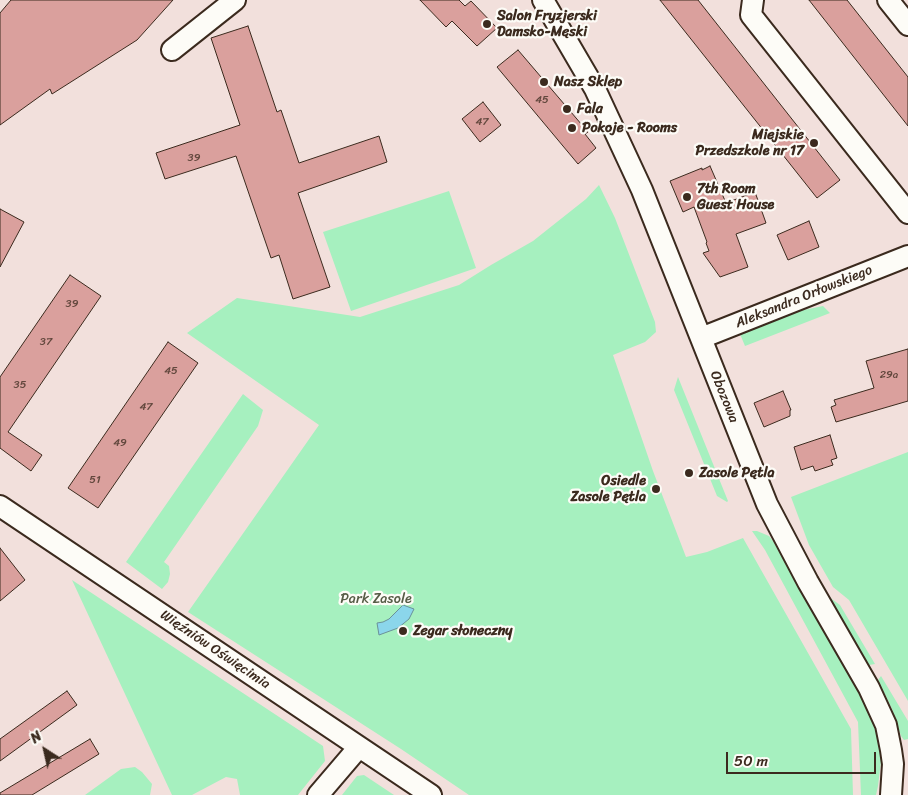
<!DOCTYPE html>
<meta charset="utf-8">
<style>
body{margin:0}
#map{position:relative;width:908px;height:795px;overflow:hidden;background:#f2e0dc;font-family:Sriracha,sans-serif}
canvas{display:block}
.north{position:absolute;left:20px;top:725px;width:50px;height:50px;-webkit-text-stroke:4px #fdfcf7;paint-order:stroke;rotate:325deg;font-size:14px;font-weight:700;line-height:20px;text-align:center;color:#3b2a1e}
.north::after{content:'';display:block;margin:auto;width:18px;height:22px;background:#3b2a1e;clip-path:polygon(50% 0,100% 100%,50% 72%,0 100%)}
.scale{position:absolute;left:726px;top:752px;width:150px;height:22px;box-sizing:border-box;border:2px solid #3b2a1e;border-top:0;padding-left:6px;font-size:15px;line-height:18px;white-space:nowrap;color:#3b2a1e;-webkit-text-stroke:4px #fdfcf7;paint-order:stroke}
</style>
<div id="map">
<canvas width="908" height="795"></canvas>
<div class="north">N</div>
<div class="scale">50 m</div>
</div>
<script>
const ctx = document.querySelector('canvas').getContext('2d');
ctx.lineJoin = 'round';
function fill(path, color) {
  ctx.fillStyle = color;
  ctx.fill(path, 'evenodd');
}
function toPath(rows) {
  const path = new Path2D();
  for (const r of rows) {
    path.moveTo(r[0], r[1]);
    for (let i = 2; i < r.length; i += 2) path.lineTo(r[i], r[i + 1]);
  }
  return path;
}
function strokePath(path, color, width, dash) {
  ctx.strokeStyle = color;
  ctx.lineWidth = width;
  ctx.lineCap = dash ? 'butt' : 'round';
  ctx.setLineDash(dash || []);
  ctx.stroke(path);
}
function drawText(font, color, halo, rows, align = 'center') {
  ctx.font = font + ' Sriracha,sans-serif';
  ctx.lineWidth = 4.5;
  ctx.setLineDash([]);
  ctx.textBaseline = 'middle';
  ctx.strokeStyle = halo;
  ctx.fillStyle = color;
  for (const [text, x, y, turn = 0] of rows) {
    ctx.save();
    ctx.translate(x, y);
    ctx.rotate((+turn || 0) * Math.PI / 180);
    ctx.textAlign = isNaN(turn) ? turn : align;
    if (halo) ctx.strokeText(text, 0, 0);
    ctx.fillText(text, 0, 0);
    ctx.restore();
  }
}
fill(toPath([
 [599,185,615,218,655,322,656,332,645,342,613,355,653,471,686,557,707,552,743,538,851,729,853,795,469,795,401,749,188,612,319,425,187,333,237,298,360,317,459,285,491,265,533,241,586,199],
 [449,191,476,268,351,311,323,232],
 [823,306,830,313,745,346,740,334,789,313],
 [678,377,728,501,727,502,717,496,674,390],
 [243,394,263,410,258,426,164,562,169,566,170,574,168,582,162,589,126,562],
 [908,452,908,701,849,600,833,587,809,545,791,497],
 [752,531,757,531,769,536,773,541,865,704,874,724,880,746,881,761,878,786,876,795,861,795,858,722,778,574,765,550],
 [72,580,323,746,325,761,298,795,240,795,237,779,226,777,192,795,172,795],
 [829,597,840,605,875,664,869,665,868,664],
 [881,676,908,721,908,739,904,740,901,736,892,709,878,680],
 [135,767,142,772,152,784,150,795,85,795,121,769],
 [364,775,394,795,342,795,357,776]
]), '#a6f0bf');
const water = toPath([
 [403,605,414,609,409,619,398,628,379,635,377,623,383,622,389,619,403,605]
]);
fill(water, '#8bd6eb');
strokePath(water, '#6b9199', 1);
const building = toPath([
 [11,0,173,0,137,40,52,94,50,89,0,125,0,13,11,0],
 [420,0,459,0,465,6,471,1,497,28,477,46,452,21,446,27,420,0],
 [660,0,698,0,840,180,817,198,660,0],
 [809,0,847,0,908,77,908,126,809,0],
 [248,26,277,112,281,110,299,163,379,136,387,162,298,193,330,287,293,299,279,255,271,258,236,156,165,179,156,153,240,125,211,38,248,26],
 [518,50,588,132,585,134,596,148,578,164,497,67,518,50],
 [483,102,501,125,480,142,462,119,483,102],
 [710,166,726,203,755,192,766,223,736,234,748,267,720,277,703,253,709,251,706,243,707,242,694,207,683,212,670,181,702,168,702,170,710,166],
 [0,209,24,222,0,267,0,209],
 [809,221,819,247,788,260,777,235,809,221],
 [70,275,101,296,8,432,42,455,31,471,0,448,0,377,70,275],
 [168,342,198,363,98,508,68,488,168,342],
 [908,349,908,401,836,422,831,407,836,405,834,400,874,388,866,361,908,349],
 [783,391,791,410,790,410,790,416,764,427,754,403,783,391],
 [830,435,837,458,831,460,833,465,815,471,813,466,801,470,794,447,830,435],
 [0,548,25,580,0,601,0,548],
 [67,691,77,705,0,761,0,739,67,691],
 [90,739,99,754,32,795,0,795,0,793,90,739]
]);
fill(building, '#daa09d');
strokePath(building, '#3b2a1e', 1);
const minor = toPath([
 [543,0,595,89,642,190,767,504,808,582,869,688,886,725,891,750,893,764,891,795],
 [753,0,751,15,908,213],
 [888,0,908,25],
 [172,50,235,0],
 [701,338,908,256],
 [0,506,431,795],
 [318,795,359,747]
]);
strokePath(minor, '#3b2a1e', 24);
strokePath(minor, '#fdfcf7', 20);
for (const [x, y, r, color] of [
 [487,24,5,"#3b2a1e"],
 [544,82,5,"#3b2a1e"],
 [567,109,5,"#3b2a1e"],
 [572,128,5,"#3b2a1e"],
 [814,143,5,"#3b2a1e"],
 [687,197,5,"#3b2a1e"],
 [689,473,5,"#3b2a1e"],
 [656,489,5,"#3b2a1e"],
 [403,631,5,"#3b2a1e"]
]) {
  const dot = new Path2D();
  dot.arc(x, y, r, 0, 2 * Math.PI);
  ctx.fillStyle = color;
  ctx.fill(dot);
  strokePath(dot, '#fdfcf7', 2);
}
drawText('11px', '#63483e', null, [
 ["45",542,100],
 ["47",482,122],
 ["39",194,158],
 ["39",72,304],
 ["37",46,342],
 ["45",171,371],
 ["29a",889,375],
 ["35",20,385],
 ["47",146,407],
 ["49",120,443],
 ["51",95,480]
]);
drawText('bold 14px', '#3b2a1e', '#fdfcf7', [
 ["Salon Fryzjerski",497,16],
 ["Damsko-Męski",497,32],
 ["Nasz Sklep",554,82],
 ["Fala",577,109],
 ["Pokoje - Rooms",582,128],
 ["Miejskie",804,135,"right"],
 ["Przedszkole nr 17",804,151,"right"],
 ["7th Room",697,189],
 ["Guest House",697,205],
 ["Zasole Pętla",699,473],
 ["Osiedle",646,481,"right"],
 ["Zasole Pętla",646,497,"right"],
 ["Zegar słoneczny",413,631]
], 'left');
drawText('14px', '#3b2a1e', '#fdfcf7', [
 ["Aleksandra Orłowskiego",804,297,-22],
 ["Obozowa",724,397,68],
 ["Więźniów Oświęcimia",215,650,34]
]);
drawText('14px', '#565c46', '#fdfcf7', [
 ["Park Zasole",376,599]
]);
</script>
